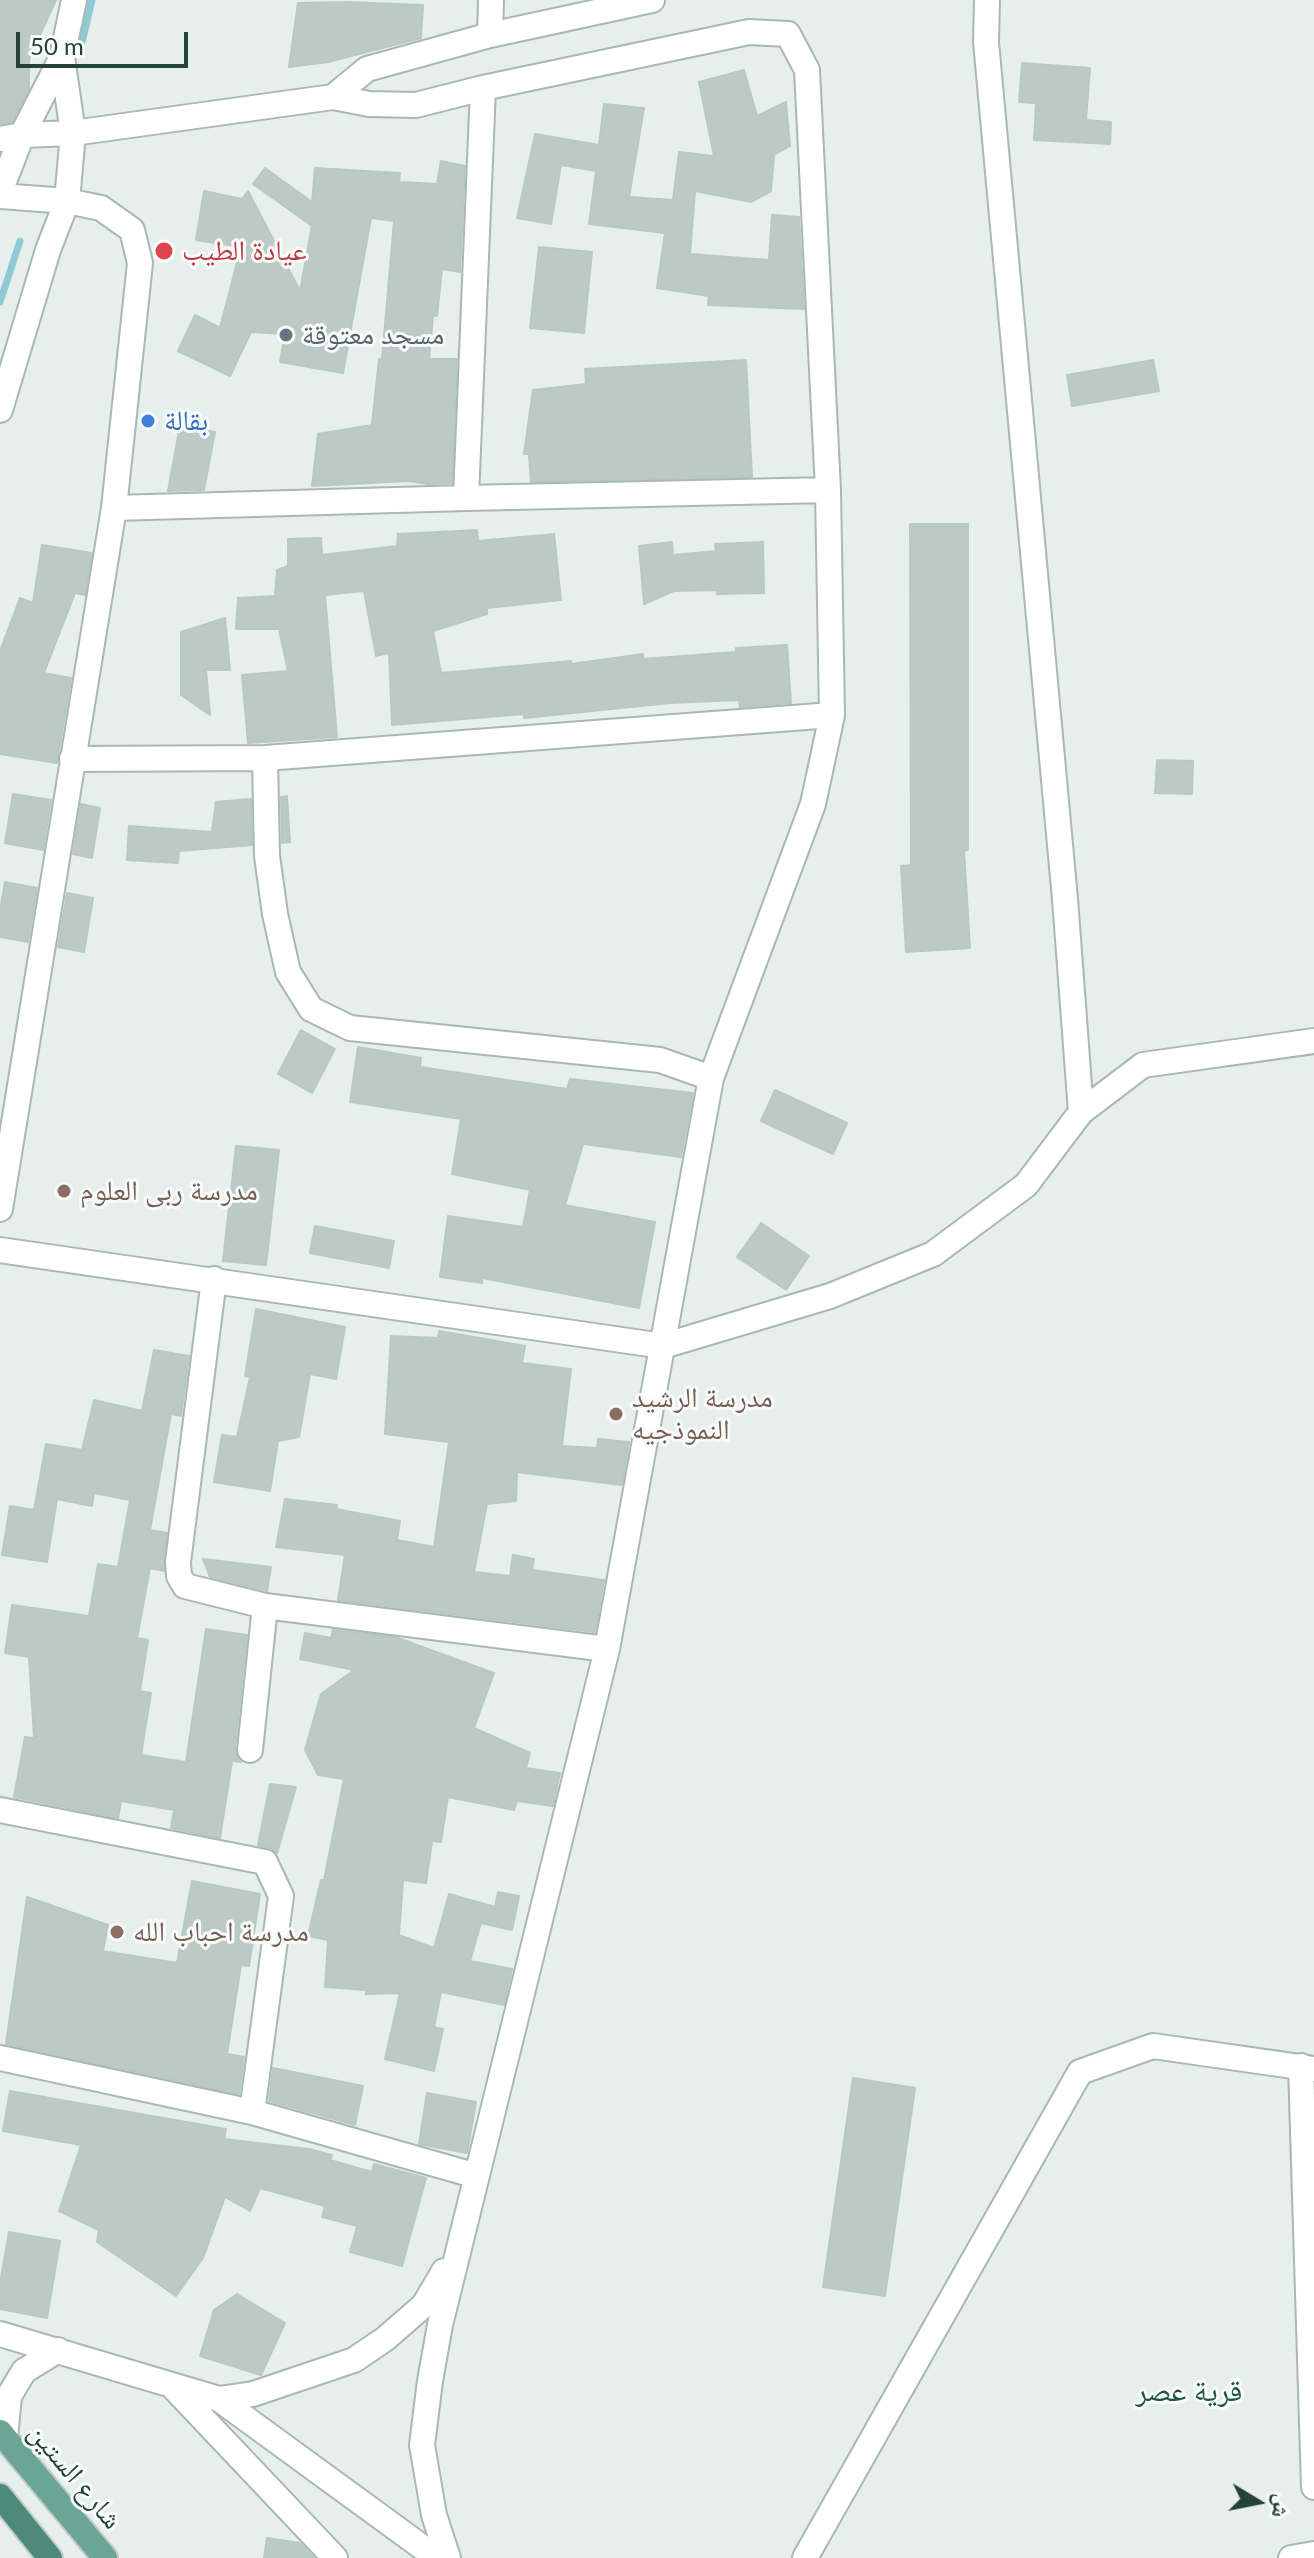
<!DOCTYPE html>
<meta charset="utf-8">
<style>
body{margin:0}
#map{position:relative;width:1314px;height:2558px;overflow:hidden;background:#e6efeb;font-family:Lato,"Noto Naskh Arabic",sans-serif}
canvas{display:block}
.north{position:absolute;left:1218px;top:2462px;width:80px;height:80px;-webkit-text-stroke:6px #f7fbf9;paint-order:stroke;rotate:100deg;font-size:22px;font-weight:700;line-height:32px;text-align:center;color:#24423a}
.north::after{content:'';display:block;margin:auto;width:28px;height:36px;background:#24423a;clip-path:polygon(50% 0,100% 100%,50% 72%,0 100%)}
.scale{position:absolute;left:16px;top:32px;width:172px;height:36px;box-sizing:border-box;border:4px solid #24423a;border-top:0;padding-left:10px;font-size:24px;line-height:28px;white-space:nowrap;color:#24423a;-webkit-text-stroke:6px #f7fbf9;paint-order:stroke}
</style>
<div id="map">
<canvas width="1314" height="2558"></canvas>
<div class="north">ش</div>
<div class="scale">50 m</div>
</div>
<script>
const ctx = document.querySelector('canvas').getContext('2d');
ctx.lineJoin = 'round';
function toPath(rows) {
  const path = new Path2D();
  for (const r of rows) {
    path.moveTo(r[0], r[1]);
    for (let i = 2; i < r.length; i += 2) path.lineTo(r[i], r[i + 1]);
  }
  return path;
}
function strokePath(path, color, width, dash) {
  ctx.strokeStyle = color;
  ctx.lineWidth = width;
  ctx.lineCap = dash ? 'butt' : 'round';
  ctx.setLineDash(dash || []);
  ctx.stroke(path);
}
function fill(path, color) {
  ctx.fillStyle = color;
  ctx.fill(path, 'evenodd');
}
function drawText(font, color, halo, rows, align = 'center') {
  ctx.font = font + ' Lato,"Noto Naskh Arabic",sans-serif';
  ctx.lineWidth = 6;
  ctx.setLineDash([]);
  ctx.textBaseline = 'middle';
  ctx.strokeStyle = halo;
  ctx.fillStyle = color;
  for (const [text, x, y, turn = 0] of rows) {
    ctx.save();
    ctx.translate(x, y);
    ctx.rotate((+turn || 0) * Math.PI / 180);
    ctx.textAlign = isNaN(turn) ? turn : align;
    if (halo) ctx.strokeText(text, 0, 0);
    ctx.fillText(text, 0, 0);
    ctx.restore();
  }
}
strokePath(toPath([
 [80,51,92,0],
 [0,302,20,241]
]), '#8ec9d4', 7);
const building = toPath([
 [0,0,56,0,29,59,29,89,12,122,0,124,0,0],
 [346,2,423,5,421,38,328,62,289,67,298,3,346,2],
 [1022,63,1090,68,1086,120,1111,122,1110,144,1034,140,1036,103,1019,102,1022,63],
 [744,70,757,116,786,102,790,146,774,155,771,191,751,202,695,191,690,254,769,260,772,215,799,217,804,309,708,305,709,296,657,288,665,233,589,224,596,171,561,165,551,224,517,218,535,134,599,145,604,104,644,108,629,197,673,200,679,152,714,156,699,82,744,70],
 [441,161,465,166,460,272,442,269,437,316,433,316,429,359,457,359,452,483,428,484,409,481,312,486,318,434,372,425,379,359,382,359,394,221,371,218,343,373,280,362,285,334,251,332,230,376,178,351,195,315,220,328,241,247,196,240,204,191,242,199,248,191,300,291,312,226,253,184,265,168,312,202,315,168,400,173,399,182,437,184,441,161],
 [539,247,592,252,584,333,530,328,539,247],
 [746,360,752,477,531,482,529,454,524,454,533,390,586,384,585,369,746,360],
 [1153,360,1159,391,1072,406,1067,375,1153,360],
 [180,426,215,432,204,490,168,491,180,426],
 [910,524,968,524,968,850,964,850,970,948,906,952,901,866,911,865,910,524],
 [477,530,478,541,554,534,561,600,487,608,487,614,433,631,441,673,571,661,571,664,643,654,643,659,736,652,736,648,787,645,791,703,740,707,739,700,670,703,524,718,524,714,392,725,389,653,376,656,364,591,325,595,337,737,248,743,242,675,288,671,279,629,236,629,238,598,275,596,277,570,288,566,288,539,321,538,322,555,397,546,398,534,477,530],
 [672,542,673,555,716,551,715,544,763,542,764,593,717,594,717,590,674,591,644,604,639,546,672,542],
 [42,545,92,553,85,595,75,593,44,673,71,678,57,763,0,754,0,651,20,598,33,603,42,545],
 [225,618,230,670,206,670,210,715,181,695,181,632,225,618],
 [1157,760,1193,761,1192,794,1155,793,1157,760],
 [13,794,51,800,43,850,5,843,13,794],
 [287,796,290,842,282,843,281,797,287,796],
 [251,799,252,845,179,851,178,863,127,860,129,826,212,832,216,802,251,799],
 [81,804,100,808,92,858,73,854,81,804],
 [5,882,37,888,28,942,0,937,0,911,5,882],
 [67,893,93,898,84,952,58,947,67,893],
 [301,1030,335,1049,312,1093,278,1074,301,1030],
 [358,1047,421,1058,420,1067,567,1089,570,1079,693,1093,681,1157,583,1144,565,1205,655,1222,639,1308,482,1278,482,1283,440,1277,448,1216,523,1227,530,1190,452,1174,461,1119,350,1102,358,1047],
 [775,1090,847,1123,833,1154,761,1121,775,1090],
 [236,1146,279,1150,266,1265,223,1261,236,1146],
 [761,1223,809,1256,786,1290,737,1257,761,1223],
 [315,1226,394,1241,389,1268,310,1253,315,1226],
 [256,1309,345,1327,336,1379,310,1374,299,1437,278,1441,270,1491,214,1482,222,1435,237,1437,250,1377,245,1376,256,1309],
 [439,1331,525,1346,522,1363,571,1369,562,1446,597,1448,598,1439,629,1442,622,1485,517,1472,516,1501,487,1504,474,1572,510,1576,513,1555,534,1559,532,1570,604,1580,595,1632,338,1600,345,1555,276,1547,285,1499,337,1505,336,1509,400,1521,397,1540,434,1547,449,1442,385,1434,391,1336,438,1338,439,1331],
 [154,1350,189,1356,181,1416,171,1414,150,1530,167,1533,164,1571,150,1568,137,1638,148,1640,140,1691,151,1693,141,1755,186,1762,206,1629,247,1635,235,1748,241,1762,232,1761,220,1838,171,1828,174,1810,121,1801,118,1818,14,1797,25,1737,34,1738,29,1657,5,1653,12,1605,89,1616,98,1564,118,1567,130,1500,94,1493,92,1506,57,1499,47,1562,2,1555,10,1506,34,1510,46,1444,82,1450,94,1400,142,1411,154,1350],
 [203,1559,271,1567,267,1591,210,1577,203,1559],
 [333,1630,395,1637,494,1673,474,1728,530,1753,526,1768,560,1773,553,1806,517,1801,514,1810,448,1797,441,1842,432,1841,426,1883,403,1880,399,1935,434,1948,449,1894,495,1907,498,1892,519,1896,512,1930,481,1923,470,1961,512,1969,504,2005,441,1992,434,2027,443,2029,434,2071,385,2059,400,1993,366,1994,366,1990,325,1987,328,1940,308,1936,321,1880,324,1880,344,1779,318,1775,305,1750,321,1694,354,1670,300,1659,305,1633,331,1638,333,1630],
 [270,1784,296,1787,277,1853,269,1848,258,1845,270,1784],
 [192,1881,260,1894,249,1966,241,1965,227,2054,244,2057,239,2094,6,2044,27,1897,108,1925,103,1951,177,1963,192,1881],
 [273,2068,363,2086,355,2125,269,2101,273,2068],
 [853,2078,915,2088,885,2296,823,2287,853,2078],
 [10,2091,226,2129,224,2139,309,2149,332,2155,330,2160,372,2172,374,2164,426,2178,402,2266,350,2252,357,2226,322,2217,325,2206,260,2188,250,2211,225,2197,203,2258,176,2296,97,2242,99,2230,59,2211,81,2145,3,2131,10,2091],
 [427,2093,476,2102,467,2153,419,2144,427,2093],
 [9,2232,60,2241,47,2318,0,2309,0,2284,9,2232],
 [237,2294,285,2323,261,2375,200,2356,214,2310,237,2294],
 [267,2538,300,2543,314,2558,264,2558,267,2538]
]);
fill(building, '#bbcac4');
strokePath(building, '#b8c9c2', 2);
const minor = toPath([
 [490,35,491,0],
 [333,97,367,69,490,35,652,0],
 [0,139,22,135,73,133,333,97,369,104,416,105,483,88],
 [0,192,22,135,62,57,74,0],
 [0,196,67,201,101,208,132,230,140,263,114,508,0,1209],
 [0,410,48,250,67,201,73,133,62,57],
 [466,498,828,490],
 [114,508,466,498,483,88,749,32,788,34,807,70,828,490,832,715,813,804,711,1078,607,1649,440,2325,430,2381,422,2445,434,2515,448,2558],
 [265,758,267,856,275,914,288,972,311,1009,350,1028,660,1060,711,1078],
 [72,759,265,758,832,715],
 [1081,1112,1143,1065,1314,1041],
 [0,1250,663,1346,830,1296,933,1254,1026,1185,1081,1112,1065,899,986,42,987,0],
 [214,1279,178,1562,179,1576,185,1586,265,1606,607,1649],
 [250,1750,265,1606],
 [0,1810,265,1862,281,1896,252,2112],
 [0,2058,252,2112,477,2176],
 [1301,2066,1314,2487],
 [0,2334,219,2399,437,2558],
 [175,2389,335,2558],
 [219,2399,253,2394,354,2360,385,2339,424,2305,444,2271],
 [5,2438,9,2396,24,2371,58,2350],
 [805,2558,1080,2072,1153,2046,1314,2069],
 [1291,2558,1314,2554]
]);
const primary = toPath([
 [0,2432,105,2558]
]);
const trunk = toPath([
 [0,2496,50,2558]
]);
strokePath(minor, '#a8b8b2', 28);
strokePath(primary, '#c2cac8', 28);
strokePath(trunk, '#c2cac8', 28);
strokePath(minor, '#fff', 24);
strokePath(primary, '#6aa596', 24);
strokePath(trunk, '#4c8a7c', 24);
for (const [x, y, r, color] of [
 [164,251,10,"#e0444e"],
 [286,335,8,"#6b7280"],
 [148,421,8,"#3f7fe0"],
 [64,1191,8,"#8d6e63"],
 [616,1414,8,"#8d6e63"],
 [117,1932,8,"#8d6e63"]
]) {
  const dot = new Path2D();
  dot.arc(x, y, r, 0, 2 * Math.PI);
  ctx.fillStyle = color;
  ctx.fill(dot);
  strokePath(dot, '#f7fbf9', 3);
}
drawText('28px', '#be3a42', '#f7fbf9', [
 ["عيادة الطيب",182,251]
], 'left');
drawText('28px', '#5b616d', '#f7fbf9', [
 ["مسجد معتوقة",302,335]
], 'left');
drawText('28px', '#366cbe', '#f7fbf9', [
 ["بقالة",164,421]
], 'left');
drawText('28px', '#785e54', '#f7fbf9', [
 ["مدرسة ربى العلوم",80,1191],
 ["مدرسة الرشيد",632,1398],
 ["النموذجيه",632,1430],
 ["مدرسة احباب الله",133,1932]
], 'left');
drawText('28px', '#24423a', '#f7fbf9', [
 ["شارع الستين",75,2476,50]
]);
drawText('30px', '#1f5548', '#f7fbf9', [
 ["قرية عصر",1189,2391]
]);
</script>
